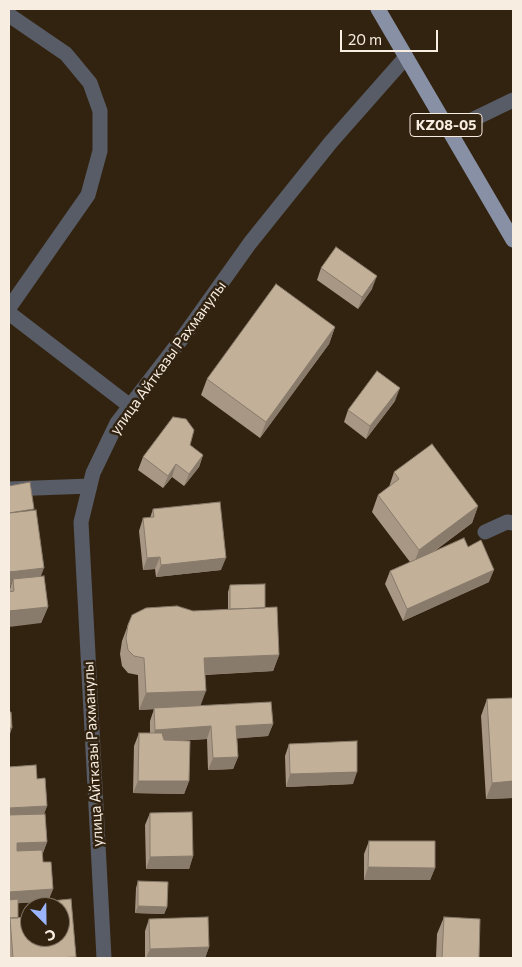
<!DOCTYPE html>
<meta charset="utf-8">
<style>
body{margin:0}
#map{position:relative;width:522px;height:967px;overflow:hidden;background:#322310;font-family:Commissioner,sans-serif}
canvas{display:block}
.frame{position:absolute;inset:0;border:10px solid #f7ede1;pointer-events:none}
.north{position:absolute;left:20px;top:897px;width:50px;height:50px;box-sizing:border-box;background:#322310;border:1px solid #817464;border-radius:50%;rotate:157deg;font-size:14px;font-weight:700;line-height:20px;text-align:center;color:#f7ede1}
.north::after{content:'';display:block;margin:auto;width:18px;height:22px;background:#9bb5fd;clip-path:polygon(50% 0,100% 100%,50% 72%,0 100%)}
.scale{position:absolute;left:340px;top:30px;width:98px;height:22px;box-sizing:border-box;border:2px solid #f7ede1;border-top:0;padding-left:6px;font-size:15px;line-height:18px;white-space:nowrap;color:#f7ede1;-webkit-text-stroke:4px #322310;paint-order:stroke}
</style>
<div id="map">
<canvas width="522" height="967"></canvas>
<div class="frame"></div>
<div class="north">С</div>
<div class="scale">20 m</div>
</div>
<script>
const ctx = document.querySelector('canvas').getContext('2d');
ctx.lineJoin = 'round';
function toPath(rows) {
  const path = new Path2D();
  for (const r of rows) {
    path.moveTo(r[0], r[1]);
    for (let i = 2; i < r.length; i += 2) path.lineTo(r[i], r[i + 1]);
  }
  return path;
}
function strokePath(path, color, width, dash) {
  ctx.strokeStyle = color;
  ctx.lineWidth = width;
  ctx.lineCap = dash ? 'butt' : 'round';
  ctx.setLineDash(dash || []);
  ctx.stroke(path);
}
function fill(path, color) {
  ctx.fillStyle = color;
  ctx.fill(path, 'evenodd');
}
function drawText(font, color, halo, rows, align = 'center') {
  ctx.font = font + ' Commissioner,sans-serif';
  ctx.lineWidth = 5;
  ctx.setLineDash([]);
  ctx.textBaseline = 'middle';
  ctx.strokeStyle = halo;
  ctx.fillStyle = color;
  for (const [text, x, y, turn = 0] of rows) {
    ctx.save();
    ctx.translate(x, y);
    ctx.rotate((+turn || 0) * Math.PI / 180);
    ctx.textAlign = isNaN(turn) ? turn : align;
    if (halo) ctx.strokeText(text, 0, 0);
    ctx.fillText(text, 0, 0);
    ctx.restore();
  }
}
strokePath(toPath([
 [9,15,66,54,90,83,100,111,100,151,88,195,9,308],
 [449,131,513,100],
 [9,313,130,406],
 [9,489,90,486],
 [485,532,507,522,513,523],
 [104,958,81,522,93,473,117,423,183,337,250,243,331,142,406,57]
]), '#585c66', 15);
strokePath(toPath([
 [378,9,513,240]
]), '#8890a5', 15);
fill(toPath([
 [321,268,372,289,358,309,317,280],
 [335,327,329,344,260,438,201,395,207,379],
 [395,401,366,439,344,422,348,410],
 [190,445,203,455,199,467,184,486,172,477,163,488,138,470,143,457],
 [394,472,478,506,472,523,432,553,468,547,489,582,403,621,385,584,390,571,410,562,372,512,378,495,389,487],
 [153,509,221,570,156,577,155,569,143,570,139,531,143,518,150,518],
 [34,510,40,576,48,607,41,623,9,592],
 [230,585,265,608,279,655,273,671,205,675,200,706,273,724,268,736,237,738,238,757,233,769,208,770,207,739,176,741,189,781,184,794,133,793,134,746,139,733,150,733,150,721,154,709,139,710,138,675,128,673,122,666,120,654,122,641,128,625,193,611,228,610,228,592],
 [487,699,513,798,486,799,481,716],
 [289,744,353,784,286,787,285,756],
 [36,765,37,779,45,778,47,806,44,814,45,814,47,842,43,853,43,862,51,862,53,889,48,901,71,899,76,957,75,958,9,958,9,767],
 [39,902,32,903,30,907,60,907,60,937,30,937,30,908,27,915,28,917,18,918,18,903],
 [150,813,193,856,189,869,146,869,145,825],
 [369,841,435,868,430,880,364,880,364,854],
 [138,881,167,907,164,914,135,913,136,888],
 [444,917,479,958,436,958,437,934],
 [149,919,209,947,205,958,145,958,145,931]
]), '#a89784');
fill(toPath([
 [377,276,372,289,358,309,362,297],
 [335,327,329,344,260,438,266,422],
 [400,388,395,401,366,439,370,426],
 [203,455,199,467,184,486,189,474],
 [176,464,172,477,163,488,168,476],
 [478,506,472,523,413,566,419,550],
 [160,557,155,569,143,570,147,558],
 [226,558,221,570,156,577,161,565],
 [44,568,38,584,13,579,10,588,9,588,9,572],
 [494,570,489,582,403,621,407,609],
 [48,607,41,623,9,627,9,611],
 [279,655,273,671,198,675,204,658],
 [206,691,200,707,139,710,146,693],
 [273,724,268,736,232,739,236,726],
 [211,726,207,739,151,742,155,730],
 [9,728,12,728,9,737],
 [238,757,233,769,208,770,213,758],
 [357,772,353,784,286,787,290,774],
 [138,781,189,781,184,794,133,793],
 [513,781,513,798,486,799,492,783],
 [47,806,42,818,9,820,9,808],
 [47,842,42,854,12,856,17,843],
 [193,856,189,869,146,869,150,857],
 [368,867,435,868,430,880,364,880],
 [53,889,48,901,9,904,9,892],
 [138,906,167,907,164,914,135,913],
 [209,947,205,958,146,958,150,949],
 [76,957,75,958,56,958]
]), '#887b6b');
const building = toPath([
 [336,247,377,276,362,297,321,268,336,247],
 [276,284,335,327,266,422,207,379,276,284],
 [377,371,400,388,370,426,348,410,377,371],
 [173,417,186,419,194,430,190,445,203,455,189,474,176,464,168,476,143,457,173,417],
 [432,444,478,506,419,550,378,495,399,479,394,472,432,444],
 [30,482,34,509,9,513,9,486,30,482],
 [220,502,226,558,161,565,160,557,147,558,143,518,154,517,153,509,220,502],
 [36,510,44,568,9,572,9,513,36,510],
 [464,538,468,547,481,540,494,570,407,609,390,571,464,538],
 [44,576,48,607,9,611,9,592,14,591,13,579,44,576],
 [265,584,265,608,230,609,230,585,265,584],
 [177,606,193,611,277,607,279,655,204,658,206,691,146,693,144,658,134,656,128,650,126,638,128,625,132,615,146,608,177,606],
 [513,698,513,781,492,783,487,699,513,698],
 [271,702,273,724,236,726,238,757,213,758,211,726,155,730,154,708,271,702],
 [9,712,11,712,12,728,9,728,9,712],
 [139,733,162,733,164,740,190,741,189,781,138,781,139,733],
 [357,741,357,772,290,774,289,744,357,741],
 [36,765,37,779,45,778,47,806,9,808,9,767,36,765],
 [192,812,193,856,150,857,150,813,192,812],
 [45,814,47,842,17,843,17,851,42,850,43,862,51,862,53,889,9,892,9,815,45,814],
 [369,841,435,841,435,868,368,867,369,841],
 [138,881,168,882,167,907,138,906,138,881],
 [18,899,18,918,9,918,9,900,18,899],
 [71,899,76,957,56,958,13,958,10,918,30,917,30,937,60,937,60,907,32,907,32,903,71,899],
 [208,917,209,947,150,949,149,919,208,917],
 [444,917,480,919,479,958,442,958,444,917]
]);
fill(building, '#c3b099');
strokePath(building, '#887b6b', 1);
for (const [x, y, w] of [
 [446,125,72]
]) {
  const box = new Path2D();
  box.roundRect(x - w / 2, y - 11.5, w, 23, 4);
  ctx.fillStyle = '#322310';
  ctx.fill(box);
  strokePath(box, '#f7ede1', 1);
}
drawText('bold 14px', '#f7ede1', null, [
 ["KZ08-05",446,125]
]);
drawText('15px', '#f7ede1', '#322310', [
 ["улица Айтказы Рахманулы",168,358,-54],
 ["улица Айтказы Рахманулы",93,754,-93]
]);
</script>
